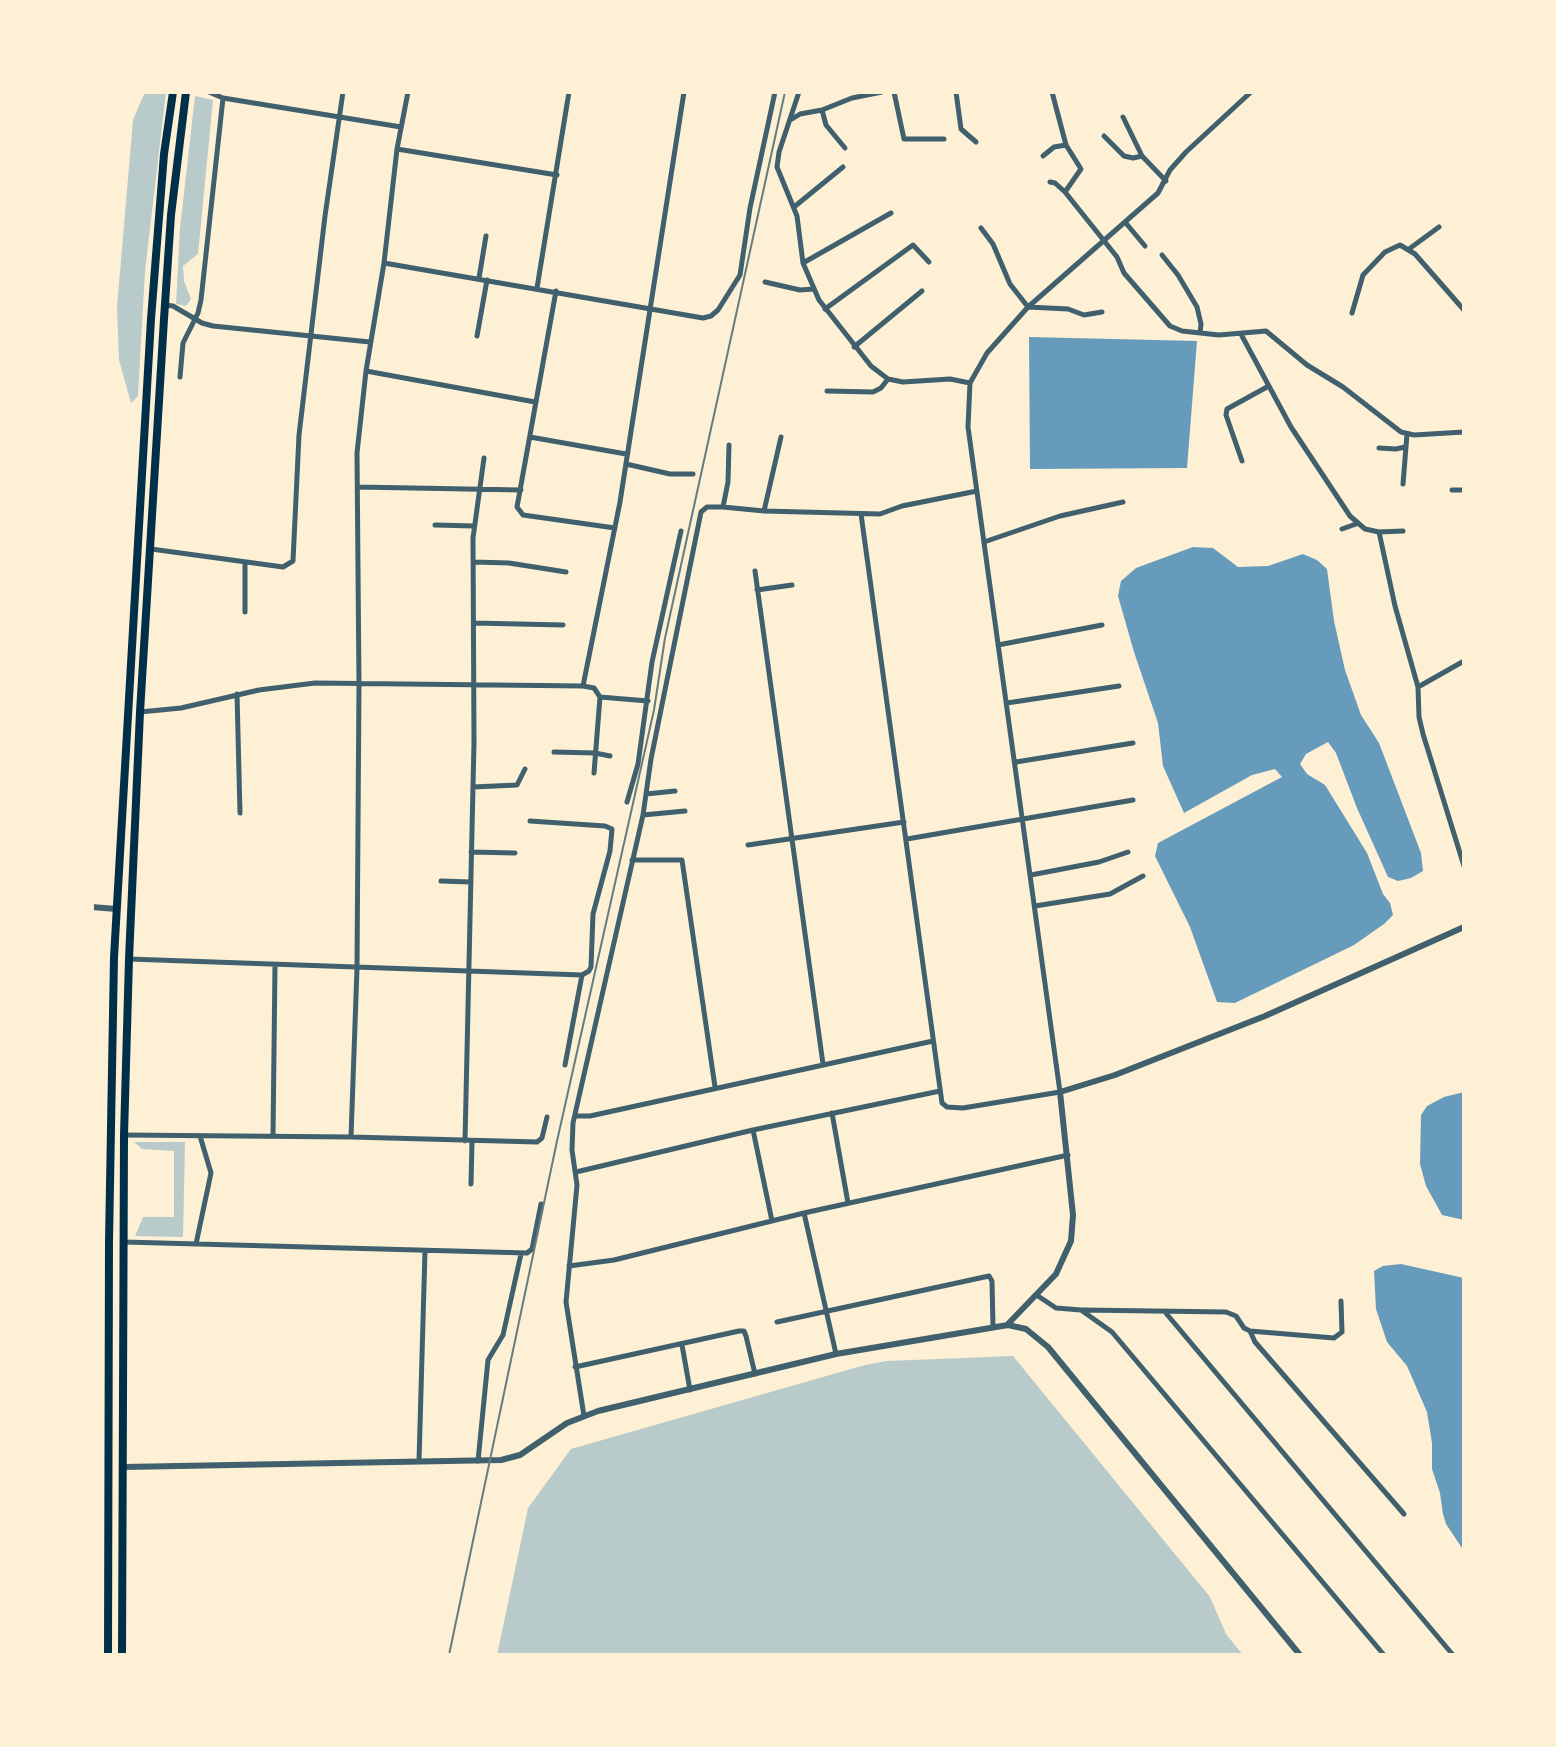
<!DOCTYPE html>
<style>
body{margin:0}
#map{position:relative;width:1556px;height:1747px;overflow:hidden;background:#fdf0d5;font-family:Mulish,sans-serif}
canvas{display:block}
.frame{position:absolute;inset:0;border:94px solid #fdf0d5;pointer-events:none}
</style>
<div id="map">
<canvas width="1556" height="1747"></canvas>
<div class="frame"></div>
</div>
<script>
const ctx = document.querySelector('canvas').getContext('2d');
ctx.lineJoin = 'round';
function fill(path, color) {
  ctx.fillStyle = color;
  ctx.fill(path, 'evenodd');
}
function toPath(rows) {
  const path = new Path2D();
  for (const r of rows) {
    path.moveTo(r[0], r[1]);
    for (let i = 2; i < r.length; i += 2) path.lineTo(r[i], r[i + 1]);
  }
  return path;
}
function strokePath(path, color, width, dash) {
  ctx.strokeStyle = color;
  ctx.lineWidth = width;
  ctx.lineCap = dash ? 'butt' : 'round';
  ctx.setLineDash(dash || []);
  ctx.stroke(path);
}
fill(toPath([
 [145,92,166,92,145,271,138,396,131,403,119,360,117,307,133,120],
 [195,96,213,100,198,254,183,266,184,281,191,299,186,306,176,304,180,228],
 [134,1142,185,1142,183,1237,135,1236,143,1217,174,1217,174,1151,142,1149],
 [1013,1356,1210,1597,1226,1634,1243,1655,497,1655,528,1508,571,1449,865,1365,887,1361]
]), '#b9caca');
fill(toPath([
 [1029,337,1197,341,1187,468,1030,469],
 [1193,547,1213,548,1238,567,1268,566,1303,554,1317,560,1327,569,1334,621,1345,670,1361,715,1379,743,1421,853,1423,871,1411,878,1398,881,1388,877,1357,808,1336,753,1328,742,1306,754,1300,764,1307,774,1325,785,1367,853,1383,894,1390,903,1393,915,1384,924,1354,945,1235,1003,1217,1002,1190,927,1155,856,1158,843,1282,777,1275,769,1252,775,1184,813,1163,766,1158,723,1134,652,1118,596,1121,581,1136,568],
 [1464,1092,1464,1220,1442,1215,1426,1186,1420,1164,1421,1115,1427,1106,1444,1097],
 [1401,1264,1464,1278,1464,1551,1446,1524,1443,1514,1440,1493,1432,1469,1432,1443,1427,1412,1407,1366,1387,1342,1376,1309,1374,1271,1383,1266]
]), '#669bbc');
strokePath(toPath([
 [209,92,223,98,401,127],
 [799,92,779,152,777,167,797,216,803,263,819,300,871,366,888,379,903,382,950,379,970,383],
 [894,92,904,139,944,139],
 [956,92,961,129,976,142],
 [1052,92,1066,145,1081,169,1065,192,1117,257,1124,273,1170,326,1182,331,1219,335,1266,331,1307,365,1343,387,1401,432,1414,435,1464,432],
 [822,110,826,125,845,148],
 [1123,117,1142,156,1166,181],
 [792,119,800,114,822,110,852,98,882,92],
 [1104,136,1124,156,1133,158,1142,156],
 [397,149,557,175],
 [1043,156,1054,147,1066,145],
 [1050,182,1055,183,1065,192],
 [794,207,843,167],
 [1125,222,1145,246],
 [981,228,993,244,1010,284,1028,307,1068,309,1084,315,1102,312],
 [1409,249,1439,227],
 [1162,255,1178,275,1197,307,1201,324,1200,333],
 [384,263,703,318,711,316,718,310,740,275,750,208,775,92],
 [803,263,891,213],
 [479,278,486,236],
 [765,282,800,290,813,289],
 [537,288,569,92],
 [556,291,517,507,523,515,615,528],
 [165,305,173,306,202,323,213,326,370,342],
 [825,309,913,245,929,262],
 [1352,313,1363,275,1385,252,1400,245,1415,254,1464,310],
 [477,336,487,280],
 [1242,336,1291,427,1350,516,1365,529,1379,532,1395,606,1418,687,1419,717,1423,734,1464,866],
 [854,347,922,291],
 [366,371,535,402],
 [180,377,183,343,198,313,201,300,223,98],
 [827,391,873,392,881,388,888,379],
 [530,437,626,454],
 [1379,448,1396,449,1405,447],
 [1242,461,1226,415,1227,409,1267,387],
 [626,464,670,474,693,474],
 [1403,484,1407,434],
 [358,487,521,490],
 [1452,490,1464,490],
 [723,507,764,511,880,514,902,506,977,491],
 [764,511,781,437],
 [861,514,942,1103,947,1107,963,1108,1060,1092,968,427,970,383,987,353,1028,307,1158,193,1170,170,1186,152,1251,92],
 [435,525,474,526],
 [1342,529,1356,524],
 [1379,532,1403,531],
 [984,542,1060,516,1123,502],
 [151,549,283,567,293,561,299,435,325,216,343,92],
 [474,562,509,563,566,572],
 [755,571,823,1064],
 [757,590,792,585],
 [245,612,245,563],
 [474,623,563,625],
 [998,645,1102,625],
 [583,686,620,502,684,92],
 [1418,687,1464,661],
 [237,694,240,813],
 [1007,703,1119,686],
 [140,712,181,708,259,690,315,683,583,686,594,688,600,697,648,701],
 [554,752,595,753,610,756],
 [1016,762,1133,743],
 [594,773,600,697],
 [473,787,517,785,525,769],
 [646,794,675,791],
 [627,802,638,764,652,662,681,531],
 [643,815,685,811],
 [907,839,1133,800],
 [748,845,904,822],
 [471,852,515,853],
 [632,860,682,860,715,1087],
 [1031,875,1099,862,1128,852],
 [441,881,471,882],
 [1035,906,1110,894,1143,876],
 [129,959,582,975,589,971,591,967,593,914,610,851,612,829,605,826,530,821],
 [565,1065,582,975],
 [832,1113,848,1203],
 [575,1116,590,1116,933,1041],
 [753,1130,772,1221],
 [124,1135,351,1137,537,1142,542,1138,547,1117],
 [273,1136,275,965],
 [351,1137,357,968,359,684,357,453,366,371,384,263,397,149,408,92],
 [465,1141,474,742,473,538,484,458],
 [576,1172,753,1130,940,1091],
 [471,1184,472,1141],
 [804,1213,836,1354],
 [124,1242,527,1253,532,1249,541,1204],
 [196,1244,211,1173,200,1136],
 [569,1266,614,1260,804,1213,1068,1155],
 [1038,1296,1056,1308,1081,1310,1112,1332,1384,1655],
 [1082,1310,1226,1312,1236,1316,1244,1328,1250,1331,1334,1338,1342,1332,1341,1301],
 [1165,1312,1453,1655],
 [777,1322,989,1276,992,1281,993,1327],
 [1250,1331,1255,1342,1404,1514],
 [682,1345,690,1390],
 [575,1367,739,1331,744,1331,746,1336,755,1374],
 [584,1416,566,1302,577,1185,572,1150,573,1123,643,815,651,759,701,512,707,507,723,507,728,482,729,445],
 [419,1461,425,1251],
 [478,1461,488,1360,503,1335,521,1254]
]), '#3f606c', 5);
strokePath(toPath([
 [92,907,116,909],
 [1008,1324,1056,1274,1071,1241,1073,1215,1060,1092,1115,1075,1265,1016,1464,927],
 [124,1467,501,1460,520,1455,567,1423,598,1411,836,1354,1008,1325,1026,1329,1048,1347,1300,1655]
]), '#3f606c', 6);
strokePath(toPath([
 [108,1655,109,1241,114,957,151,319,164,154,173,92],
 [122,1655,124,1135,129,959,140,712,164,319,171,215,186,92]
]), '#003049', 8);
strokePath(toPath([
 [449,1655,557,1141,654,710,665,638,785,92]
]), '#657d81', 2);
</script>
